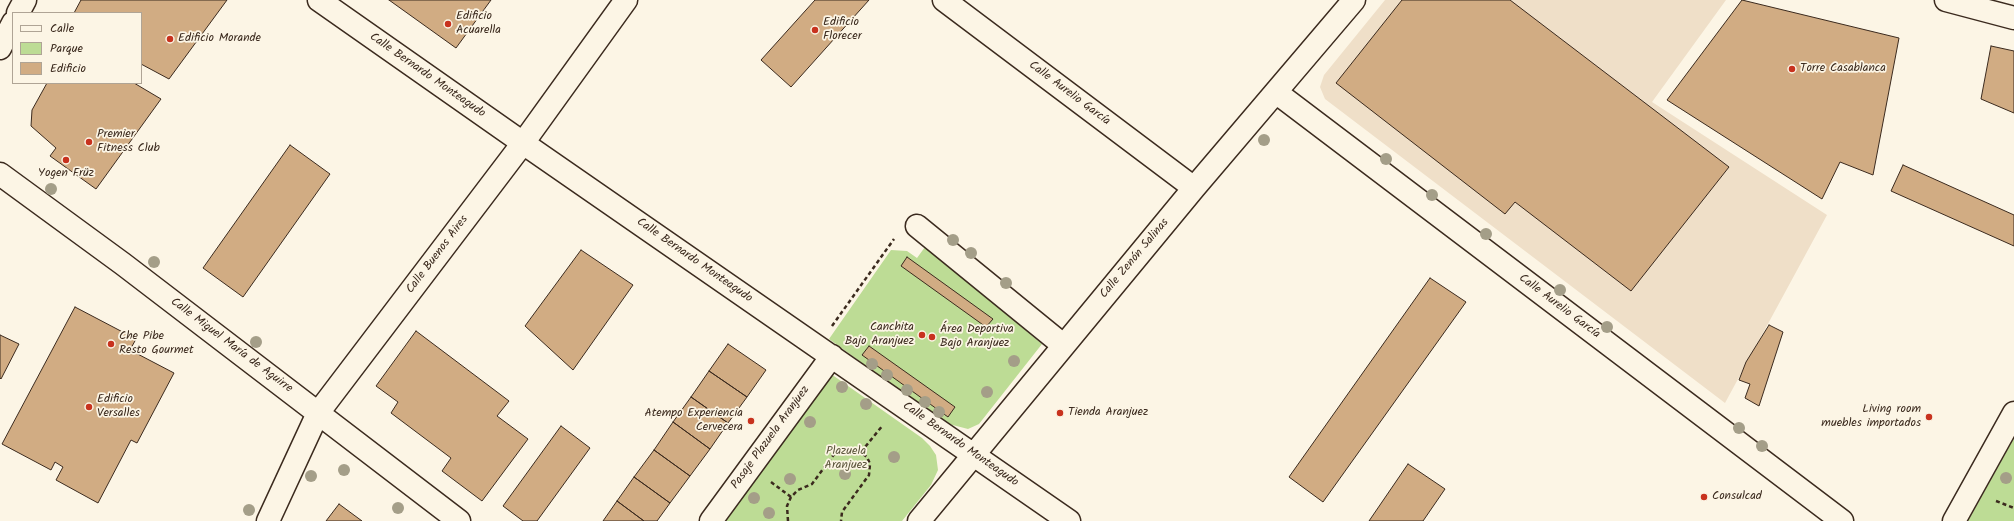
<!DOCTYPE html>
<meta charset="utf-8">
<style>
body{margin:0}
#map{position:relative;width:2014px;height:521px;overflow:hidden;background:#fcf5e5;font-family:Kalam,sans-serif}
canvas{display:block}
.legend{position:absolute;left:12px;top:12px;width:130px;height:72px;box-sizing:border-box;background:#fcf5e5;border:1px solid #afa495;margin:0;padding:5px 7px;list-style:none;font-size:12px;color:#3b2a1e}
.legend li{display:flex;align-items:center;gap:8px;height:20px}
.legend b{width:20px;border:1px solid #afa495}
</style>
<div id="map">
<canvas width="2014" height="521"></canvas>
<ul class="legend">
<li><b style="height:5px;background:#fcf5e5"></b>Calle</li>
<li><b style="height:11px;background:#bddc95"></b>Parque</li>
<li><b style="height:11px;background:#d1ac83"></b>Edificio</li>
</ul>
</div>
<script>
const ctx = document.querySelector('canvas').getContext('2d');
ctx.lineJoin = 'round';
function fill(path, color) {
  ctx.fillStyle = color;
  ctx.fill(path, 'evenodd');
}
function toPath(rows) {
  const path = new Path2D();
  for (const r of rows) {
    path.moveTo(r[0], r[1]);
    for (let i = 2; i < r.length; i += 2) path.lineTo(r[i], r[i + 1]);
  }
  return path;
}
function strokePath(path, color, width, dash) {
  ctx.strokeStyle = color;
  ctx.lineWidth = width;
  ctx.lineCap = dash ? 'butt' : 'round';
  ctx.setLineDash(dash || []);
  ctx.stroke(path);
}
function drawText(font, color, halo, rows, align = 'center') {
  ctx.font = font + ' Kalam,sans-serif';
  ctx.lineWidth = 3.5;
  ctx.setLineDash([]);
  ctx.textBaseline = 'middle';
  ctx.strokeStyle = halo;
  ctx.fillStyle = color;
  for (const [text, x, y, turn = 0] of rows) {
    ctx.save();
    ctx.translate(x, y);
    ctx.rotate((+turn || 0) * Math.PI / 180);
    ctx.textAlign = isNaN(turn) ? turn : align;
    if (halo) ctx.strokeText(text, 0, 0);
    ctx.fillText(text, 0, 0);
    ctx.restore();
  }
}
fill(toPath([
 [1385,0,1726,0,1652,102,1827,215,1725,403,1325,99,1320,87,1324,75]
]), '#efdfc8');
fill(toPath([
 [925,247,1042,344,979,424,968,429,945,423,829,339,891,250,907,251,917,258],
 [831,374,922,438,930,446,936,455,938,470,931,485,902,521,723,521],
 [2014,438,2014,521,1968,521]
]), '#bddc95');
const building = toPath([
 [81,0,227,0,169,79,141,64,141,13,74,13,81,0],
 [389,0,491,0,456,48,389,0],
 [815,0,869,0,791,87,761,60,815,0],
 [1402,0,1510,0,1729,167,1631,291,1515,202,1505,214,1336,83,1402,0],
 [1742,0,1899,38,1873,175,1840,162,1822,199,1667,100,1742,0],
 [1991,46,2014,51,2014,113,1981,99,1991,46],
 [47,83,134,83,161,99,96,189,50,156,56,148,31,126,32,110,47,83],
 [290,145,330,174,243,297,203,268,290,145],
 [1903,165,2014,215,2014,246,1891,191,1903,165],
 [581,250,633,285,573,370,525,326,581,250],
 [907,257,993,319,986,327,901,266,907,257],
 [1430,278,1466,302,1323,502,1289,477,1430,278],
 [75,307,136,339,130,350,174,373,137,443,131,440,98,503,56,480,63,467,55,462,51,470,2,444,75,307],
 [1769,325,1783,332,1759,406,1745,398,1750,384,1739,380,1746,362,1769,325],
 [416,331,509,401,497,416,528,439,482,501,442,471,451,458,391,413,398,402,376,386,416,331],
 [0,335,19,344,1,379,0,378,0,335],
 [728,344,766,370,747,397,709,371,728,344],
 [869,346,955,407,948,417,862,355,869,346],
 [709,371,747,397,728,423,691,397,709,371],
 [691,397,728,423,710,449,673,422,691,397],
 [673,422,710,449,690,476,654,450,673,422],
 [561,426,590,448,537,521,523,521,503,506,561,426],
 [654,450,690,476,670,503,634,477,654,450],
 [1408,464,1445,489,1423,521,1369,521,1408,464],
 [634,477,670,503,657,521,644,521,617,501,634,477],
 [617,501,644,521,603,521,617,501],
 [339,504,362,521,326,521,339,504]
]);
fill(building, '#d1ac83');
strokePath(building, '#3b2a1e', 1);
const street = toPath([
 [319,0,523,143,1069,521],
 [944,0,1194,188],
 [1946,0,2014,18],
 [1277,93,1842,521],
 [0,174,123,264,459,521],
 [917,226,1063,345],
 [268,521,318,413,523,143,626,0],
 [711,521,832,356],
 [919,521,1194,188,1354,0],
 [1954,521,2014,413]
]);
const secondary = toPath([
 [18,13,25,0],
 [0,48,13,23]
]);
strokePath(street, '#3b2a1e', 25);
strokePath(secondary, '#3b2a1e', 25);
strokePath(toPath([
 [832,326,894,239],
 [861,452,883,425],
 [771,482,791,497],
 [1996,501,2014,508],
 [788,521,787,506,791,497,798,490,812,484,835,453,850,448,859,451,867,457,870,464,869,475,842,512,841,521]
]), '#3b2a1e', 2.5, [4, 3]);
strokePath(street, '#fcf5e5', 22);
strokePath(secondary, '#fcf5e5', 22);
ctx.fillStyle = '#a49e88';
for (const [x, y] of [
 [1264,140],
 [1386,159],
 [51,189],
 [1432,195],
 [1486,234],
 [953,240],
 [971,253],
 [154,262],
 [1006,283],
 [1560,290],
 [1607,327],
 [256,342],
 [1014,361],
 [872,364],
 [887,375],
 [842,387],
 [907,390],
 [987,392],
 [925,402],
 [866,404],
 [939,412],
 [810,422],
 [1739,428],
 [1762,446],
 [894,457],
 [344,470],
 [845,474],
 [311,476],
 [2006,478],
 [790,479],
 [754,498],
 [398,508],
 [249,510],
 [769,513]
]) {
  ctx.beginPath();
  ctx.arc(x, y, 6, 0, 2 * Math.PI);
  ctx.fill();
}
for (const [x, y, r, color] of [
 [448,24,4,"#c8321e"],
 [815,30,4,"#c8321e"],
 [170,39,4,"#c8321e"],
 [1792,69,4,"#c8321e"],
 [89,142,4,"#c8321e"],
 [66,160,4,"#c8321e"],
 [922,335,4,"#c8321e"],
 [932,337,4,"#c8321e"],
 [111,344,4,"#c8321e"],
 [89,407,4,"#c8321e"],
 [1060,413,4,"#c8321e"],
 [1929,417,4,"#c8321e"],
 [751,421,4,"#c8321e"],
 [1704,497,4,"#c8321e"]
]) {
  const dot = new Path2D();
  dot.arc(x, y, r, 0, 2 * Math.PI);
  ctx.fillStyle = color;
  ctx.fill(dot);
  strokePath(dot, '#fcf5e5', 1.5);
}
drawText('12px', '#3b2a1e', '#fcf5e5', [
 ["Edificio",456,17],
 ["Acuarella",456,31],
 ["Edificio",823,23],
 ["Florecer",823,37],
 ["Edificio Morande",178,39],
 ["Torre Casablanca",1800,69],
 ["Premier",97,135],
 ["Fitness Club",97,149],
 ["Yogen Früz",66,174,"center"],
 ["Canchita",914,328,"right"],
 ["Bajo Aranjuez",914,342,"right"],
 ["Área Deportiva",940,330],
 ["Bajo Aranjuez",940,344],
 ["Che Pibe",119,337],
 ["Resto Gourmet",119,351],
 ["Edificio",97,400],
 ["Versalles",97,414],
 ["Living room",1921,410,"right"],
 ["muebles importados",1921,424,"right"],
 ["Tienda Aranjuez",1068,413],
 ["Atempo Experiencia",743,414,"right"],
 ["Cervecera",743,428,"right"],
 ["Consulcad",1712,497]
], 'left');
drawText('12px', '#3b2a1e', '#fcf5e5', [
 ["Calle Bernardo Monteagudo",427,76,35],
 ["Calle Aurelio García",1069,94,37],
 ["Calle Buenos Aires",438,255,-53],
 ["Calle Zenón Salinas",1135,259,-50],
 ["Calle Bernardo Monteagudo",694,261,35],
 ["Calle Aurelio García",1559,307,37],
 ["Calle Miguel María de Aguirre",231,346,37],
 ["Pasaje Plazuela Aranjuez",771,438,-54],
 ["Calle Bernardo Monteagudo",960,445,35]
]);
drawText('12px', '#5c563c', '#fcf5e5', [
 ["Plazuela",846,452],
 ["Aranjuez",846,466]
]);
</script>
